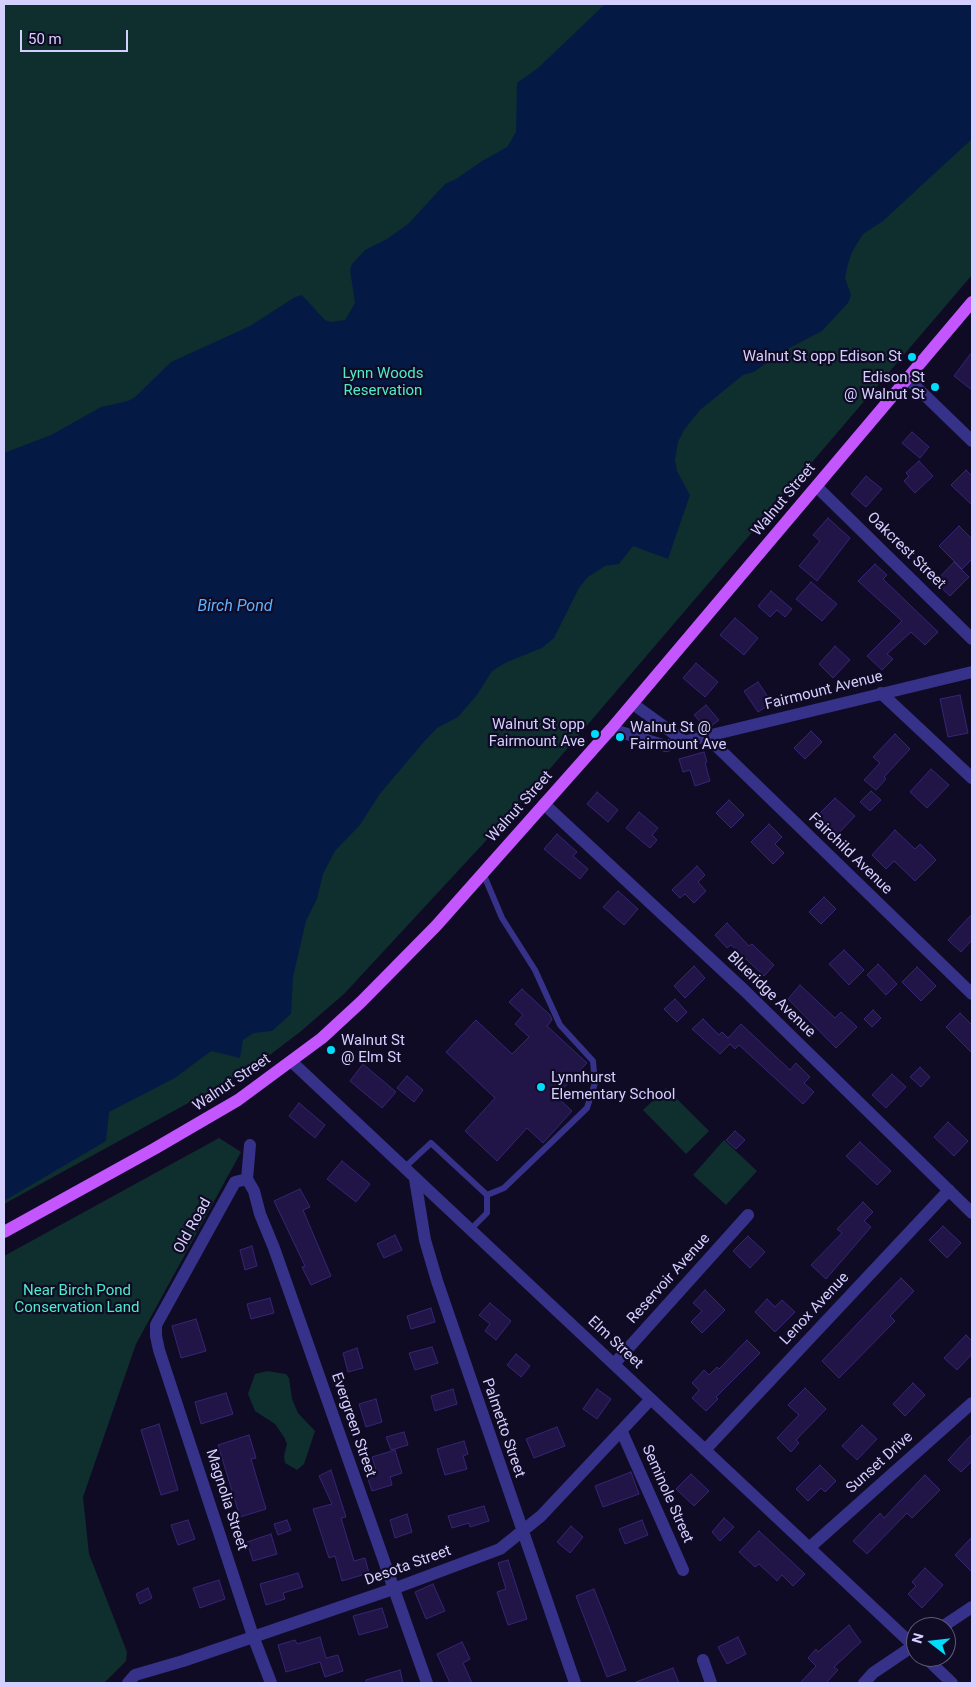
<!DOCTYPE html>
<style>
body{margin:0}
#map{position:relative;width:976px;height:1687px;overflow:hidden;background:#100b24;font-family:Roboto,sans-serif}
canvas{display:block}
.frame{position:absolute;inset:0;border:5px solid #d5cfff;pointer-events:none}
.north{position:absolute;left:906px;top:1617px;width:50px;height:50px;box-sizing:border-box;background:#100b24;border:1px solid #5f597c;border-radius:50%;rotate:286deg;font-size:14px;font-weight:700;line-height:20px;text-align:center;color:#d5cfff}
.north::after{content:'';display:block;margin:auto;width:18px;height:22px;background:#00dcfa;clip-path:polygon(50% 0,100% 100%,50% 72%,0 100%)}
.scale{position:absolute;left:20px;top:30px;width:108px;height:22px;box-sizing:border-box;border:2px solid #d5cfff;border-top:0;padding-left:6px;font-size:15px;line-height:18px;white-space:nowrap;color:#d5cfff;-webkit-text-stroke:4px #100b24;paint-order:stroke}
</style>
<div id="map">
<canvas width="976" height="1687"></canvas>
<div class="frame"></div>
<div class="north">N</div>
<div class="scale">50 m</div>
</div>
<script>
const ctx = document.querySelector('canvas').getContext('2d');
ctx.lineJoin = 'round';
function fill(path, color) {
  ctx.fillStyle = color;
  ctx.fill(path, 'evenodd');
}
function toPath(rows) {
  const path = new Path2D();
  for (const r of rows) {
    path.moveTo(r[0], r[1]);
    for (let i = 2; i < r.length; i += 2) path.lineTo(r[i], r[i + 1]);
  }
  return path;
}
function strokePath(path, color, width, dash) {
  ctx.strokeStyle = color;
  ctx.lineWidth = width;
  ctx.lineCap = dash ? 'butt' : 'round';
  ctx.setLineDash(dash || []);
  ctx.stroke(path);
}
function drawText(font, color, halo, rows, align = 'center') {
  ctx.font = font + ' Roboto,sans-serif';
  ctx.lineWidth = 4.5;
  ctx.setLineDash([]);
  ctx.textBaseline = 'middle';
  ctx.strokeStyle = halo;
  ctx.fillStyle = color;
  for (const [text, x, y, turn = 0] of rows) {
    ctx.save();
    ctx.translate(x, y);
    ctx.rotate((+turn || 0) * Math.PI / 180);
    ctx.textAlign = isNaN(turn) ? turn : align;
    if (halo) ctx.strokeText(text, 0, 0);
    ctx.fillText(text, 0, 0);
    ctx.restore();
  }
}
fill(toPath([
 [4,4,972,4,972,275,519,805,344,994,300,1032,254,1067,4,1204],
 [666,1088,709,1131,686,1154,643,1110],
 [219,1138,241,1152,136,1344,83,1497,89,1554,127,1652,126,1661,104,1683,4,1683,4,1256],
 [724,1140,757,1171,726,1205,693,1175],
 [267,1371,286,1374,289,1378,292,1399,298,1413,315,1431,304,1464,297,1470,285,1463,284,1456,287,1444,284,1437,275,1424,255,1411,248,1394,255,1374]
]), '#0e2f2e');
fill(toPath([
 [605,4,972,4,972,139,883,221,863,234,852,252,848,264,845,278,851,295,848,303,822,331,780,353,754,372,743,375,700,410,684,430,678,442,675,460,677,471,690,495,668,559,633,546,619,564,605,566,588,577,579,588,554,638,542,648,507,662,492,671,477,695,458,717,437,728,423,743,379,795,360,825,335,851,323,874,317,899,306,921,293,977,291,1014,272,1031,254,1033,243,1040,240,1058,211,1051,175,1078,109,1112,106,1141,4,1201,4,453,51,435,101,407,128,401,135,397,171,362,250,326,295,297,302,295,325,320,331,322,345,320,355,303,350,270,352,264,365,250,387,239,408,224,445,184,456,179,482,161,507,147,516,132,517,83,538,68]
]), '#041a45');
const building = toPath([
 [972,352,972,390,954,376,972,352],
 [912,432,929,447,920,458,902,443,912,432],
 [919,461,933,476,915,493,904,481,909,476,906,473,919,461],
 [966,470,972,476,972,505,951,485,966,470],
 [866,476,882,489,866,507,851,494,866,476],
 [828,518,850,538,817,581,799,566,820,541,813,535,828,518],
 [959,526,972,539,972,559,962,569,939,546,959,526],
 [954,562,969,577,950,596,935,582,954,562],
 [875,564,887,575,883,579,938,632,925,645,911,632,887,654,893,659,882,670,867,656,902,621,858,581,875,564],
 [811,582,837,604,822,621,796,599,811,582],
 [771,591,792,609,785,617,777,610,770,617,758,606,771,591],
 [735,618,758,638,744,655,720,635,735,618],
 [835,646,850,660,833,678,819,664,835,646],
 [696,663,718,682,705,697,683,678,696,663],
 [758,682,772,703,758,712,744,691,758,682],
 [960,695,968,733,948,737,940,699,960,695],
 [706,705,719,720,710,727,707,723,704,726,694,715,706,705],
 [811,731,822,742,805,759,794,748,811,731],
 [895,734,910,749,884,777,886,779,876,790,864,780,880,763,873,757,895,734],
 [704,752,707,762,705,763,710,781,695,786,690,770,683,772,679,759,704,752],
 [931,769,949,785,927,808,910,792,931,769],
 [871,791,881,800,870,811,860,802,871,791],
 [597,792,618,810,608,822,587,804,597,792],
 [835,798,855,816,838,834,818,815,835,798],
 [729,800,744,815,731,828,716,813,729,800],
 [639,812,658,828,652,835,657,840,650,848,626,828,639,812],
 [769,824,782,837,775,844,784,853,773,864,751,842,769,824],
 [895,830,915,849,920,844,936,860,915,881,894,861,886,869,872,855,895,830],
 [557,834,577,852,573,856,588,869,580,879,544,849,557,834],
 [697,866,705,875,698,882,706,891,694,903,685,894,680,898,672,890,697,866],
 [618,891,638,909,624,925,603,907,618,891],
 [824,897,836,909,821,924,809,912,824,897],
 [972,914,972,940,961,952,948,940,972,914],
 [727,923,749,946,752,944,774,965,764,976,731,945,727,948,715,935,727,923],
 [844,950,864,970,849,985,829,964,844,950],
 [878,964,897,984,886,995,867,975,878,964],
 [694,966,705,978,685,998,674,986,694,966],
 [917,967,936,986,921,1001,902,982,917,967],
 [800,985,835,1018,841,1012,857,1027,836,1048,788,999,800,985],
 [522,989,550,1015,552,1020,547,1026,587,1063,556,1096,572,1111,543,1143,527,1128,497,1161,465,1131,495,1098,446,1052,476,1020,512,1054,529,1037,515,1024,523,1015,509,1002,522,989],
 [675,999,687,1012,677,1022,664,1009,675,999],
 [873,1010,881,1018,872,1027,864,1019,873,1010],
 [960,1013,972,1025,972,1053,946,1027,960,1013],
 [703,1019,719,1035,722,1032,728,1038,741,1024,790,1070,796,1063,810,1077,804,1083,814,1092,803,1104,739,1045,735,1049,730,1044,720,1054,692,1029,703,1019],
 [363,1064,396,1092,382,1108,350,1081,363,1064],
 [920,1067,930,1077,921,1087,910,1077,920,1067],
 [892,1074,906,1087,886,1108,872,1095,892,1074],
 [407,1076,423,1090,414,1102,397,1088,407,1076],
 [299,1103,325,1125,315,1138,289,1116,299,1103],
 [948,1122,968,1141,954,1156,934,1137,948,1122],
 [735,1131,745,1140,736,1149,726,1140,735,1131],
 [860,1142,891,1171,877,1185,846,1156,860,1142],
 [342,1161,370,1184,356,1202,327,1179,342,1161],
 [300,1189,310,1207,303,1210,331,1276,311,1285,302,1267,305,1266,274,1201,300,1189],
 [863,1202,873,1212,864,1221,871,1227,826,1279,811,1265,842,1233,837,1229,863,1202],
 [943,1226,961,1243,947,1258,929,1240,943,1226],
 [395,1235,402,1250,384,1258,377,1244,395,1235],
 [748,1236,765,1252,750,1268,733,1251,748,1236],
 [252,1246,257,1266,245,1270,240,1250,252,1246],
 [901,1278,914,1291,890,1316,895,1321,839,1378,822,1361,901,1278],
 [705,1290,725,1310,702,1333,691,1322,702,1311,693,1303,705,1290],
 [270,1298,274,1313,251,1319,247,1304,270,1298],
 [767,1299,775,1307,782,1300,795,1312,775,1332,755,1312,767,1299],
 [490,1303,511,1321,496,1340,485,1331,490,1324,479,1315,490,1303],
 [431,1308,435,1322,411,1329,407,1316,431,1308],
 [196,1319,206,1351,181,1358,172,1326,196,1319],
 [966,1335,972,1341,972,1354,957,1370,944,1358,966,1335],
 [747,1340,760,1353,716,1397,718,1399,706,1411,692,1398,699,1390,692,1383,704,1370,709,1375,717,1367,719,1369,747,1340],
 [432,1347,438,1363,415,1370,409,1353,432,1347],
 [357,1348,363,1368,348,1372,343,1353,357,1348],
 [516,1354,530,1366,521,1377,507,1365,516,1354],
 [913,1383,925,1395,905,1416,893,1404,913,1383],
 [805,1388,826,1409,796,1440,799,1443,791,1452,777,1438,799,1415,788,1405,805,1388],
 [453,1389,457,1404,435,1411,431,1396,453,1389],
 [597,1389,611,1399,597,1419,583,1409,597,1389],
 [226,1393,233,1414,201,1424,195,1402,226,1393],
 [376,1399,382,1422,366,1427,359,1404,376,1399],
 [159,1424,178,1490,161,1495,141,1430,159,1424],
 [862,1425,877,1439,857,1460,842,1446,862,1425],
 [557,1427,565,1446,534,1458,526,1439,557,1427],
 [404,1432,408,1445,391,1450,386,1437,404,1432],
 [972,1434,972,1461,961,1472,948,1460,972,1434],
 [249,1435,256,1458,251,1459,266,1509,240,1517,218,1445,249,1435],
 [464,1441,468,1454,463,1456,467,1469,445,1475,437,1449,464,1441],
 [395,1450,402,1473,390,1477,392,1485,372,1491,366,1473,376,1470,372,1457,395,1450],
 [820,1465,836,1481,825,1492,821,1488,808,1501,796,1489,820,1465],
 [331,1470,346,1517,341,1518,354,1561,365,1558,369,1573,342,1581,335,1556,329,1558,313,1509,332,1504,319,1476,331,1470],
 [631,1472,639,1494,603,1507,595,1486,631,1472],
 [691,1474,709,1491,694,1506,676,1489,691,1474],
 [925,1475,940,1490,912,1518,907,1513,867,1554,853,1541,880,1513,884,1518,925,1475],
 [484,1506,489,1521,470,1527,469,1523,452,1528,448,1516,484,1506],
 [407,1514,412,1532,395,1538,390,1520,407,1514],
 [724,1518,734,1527,720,1541,712,1532,724,1518],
 [188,1520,195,1539,178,1545,171,1525,188,1520],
 [287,1520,291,1530,278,1535,274,1524,287,1520],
 [642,1520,648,1535,625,1544,619,1529,642,1520],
 [571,1526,583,1537,570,1553,557,1542,571,1526],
 [759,1531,805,1574,793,1586,782,1575,777,1581,759,1564,755,1567,739,1552,759,1531],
 [271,1534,277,1554,253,1561,247,1542,271,1534],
 [972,1537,972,1572,955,1555,972,1537],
 [508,1560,527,1619,508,1625,497,1592,506,1589,498,1563,508,1560],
 [925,1568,943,1585,922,1608,908,1594,916,1586,912,1582,925,1568],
 [298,1573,303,1587,283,1593,285,1599,266,1605,260,1584,298,1573],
 [219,1580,225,1599,200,1608,193,1588,219,1580],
 [433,1584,445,1611,426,1619,415,1592,433,1584],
 [148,1588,152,1598,140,1604,136,1594,148,1588],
 [594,1589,626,1670,607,1677,576,1596,594,1589],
 [382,1608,388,1627,359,1635,353,1616,382,1608],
 [849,1625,861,1642,834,1667,838,1670,826,1683,800,1683,816,1666,808,1658,816,1649,818,1652,849,1625],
 [320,1637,326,1658,338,1655,343,1671,325,1677,320,1662,286,1672,278,1645,295,1640,297,1644,320,1637],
 [738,1637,746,1654,727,1664,718,1647,738,1637],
 [462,1642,470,1659,463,1663,472,1683,450,1683,437,1654,462,1642],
 [673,1668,679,1683,636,1683,636,1682,673,1668],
 [400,1670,403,1683,366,1683,366,1680,400,1670]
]);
fill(building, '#211547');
strokePath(building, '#372576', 1);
strokePath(toPath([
 [483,873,502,918,535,970,560,1025,593,1061,595,1083,587,1108,504,1188,487,1195],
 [404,1168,431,1143,487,1195,487,1213,470,1230]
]), '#363189', 6);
strokePath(toPath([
 [908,379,972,441],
 [817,487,972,639],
 [881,693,972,778],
 [706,736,972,994],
 [544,804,745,991,972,1213],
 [292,1062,916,1648],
 [250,1145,247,1179,235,1182,156,1325,156,1336,159,1350,253,1636,271,1683],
 [247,1179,254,1191,260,1214,274,1248,427,1683],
 [415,1179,425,1240,437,1281,575,1683],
 [614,1364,748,1215],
 [622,1432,683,1570],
 [705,1450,949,1190],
 [809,1548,972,1403],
 [942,1627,972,1607],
 [925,1657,952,1683],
 [703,1660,711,1683],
 [128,1683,135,1675,183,1661,393,1589,500,1549,541,1516,651,1399],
 [864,1683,873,1673,916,1644]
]), '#363189', 12);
strokePath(toPath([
 [633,704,684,741],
 [611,729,666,746,972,672]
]), '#363189', 12);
strokePath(toPath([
 [4,1232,154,1149,238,1100,322,1038,361,1002,436,926,611,729,972,302]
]), '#c356ff', 12);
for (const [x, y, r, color] of [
 [912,357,5,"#00dcfa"],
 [935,387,5,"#00dcfa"],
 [595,734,5,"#00dcfa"],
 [620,737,5,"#00dcfa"],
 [331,1050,5,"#00dcfa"],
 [541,1087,5,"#00dcfa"]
]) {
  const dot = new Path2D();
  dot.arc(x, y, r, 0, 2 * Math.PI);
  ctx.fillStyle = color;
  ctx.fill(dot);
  strokePath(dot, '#100b24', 2);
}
drawText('15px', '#d5cfff', '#100b24', [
 ["Walnut St opp Edison St",902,357],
 ["Edison St",925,378],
 ["@ Walnut St",925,395],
 ["Walnut St opp",585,725],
 ["Fairmount Ave",585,742],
 ["Walnut St @",630,728,"left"],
 ["Fairmount Ave",630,745,"left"],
 ["Walnut St",341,1041,"left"],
 ["@ Elm St",341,1058,"left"],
 ["Lynnhurst",551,1078,"left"],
 ["Elementary School",551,1095,"left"]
], 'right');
drawText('15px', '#4eecc8', '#100b24', [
 ["Lynn Woods",383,374],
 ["Reservation",383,391],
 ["Near Birch Pond",77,1291],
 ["Conservation Land",77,1308]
]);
drawText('15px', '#d5cfff', '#100b24', [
 ["Walnut Street",784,500,-50],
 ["Oakcrest Street",906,551,44],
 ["Fairmount Avenue",824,691,-14],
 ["Walnut Street",520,807,-48],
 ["Fairchild Avenue",850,854,44],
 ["Blueridge Avenue",771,995,44],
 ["Walnut Street",232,1083,-34],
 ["Old Road",193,1226,-61],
 ["Reservoir Avenue",669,1279,-48],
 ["Lenox Avenue",815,1309,-47],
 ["Elm Street",615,1343,43],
 ["Evergreen Street",353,1425,71],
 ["Palmetto Street",503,1428,71],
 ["Sunset Drive",880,1463,-42],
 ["Seminole Street",667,1494,66],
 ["Magnolia Street",226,1500,72],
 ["Desota Street",408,1566,-20]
]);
drawText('italic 16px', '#5db1ff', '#100b24', [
 ["Birch Pond",235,607]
]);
</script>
